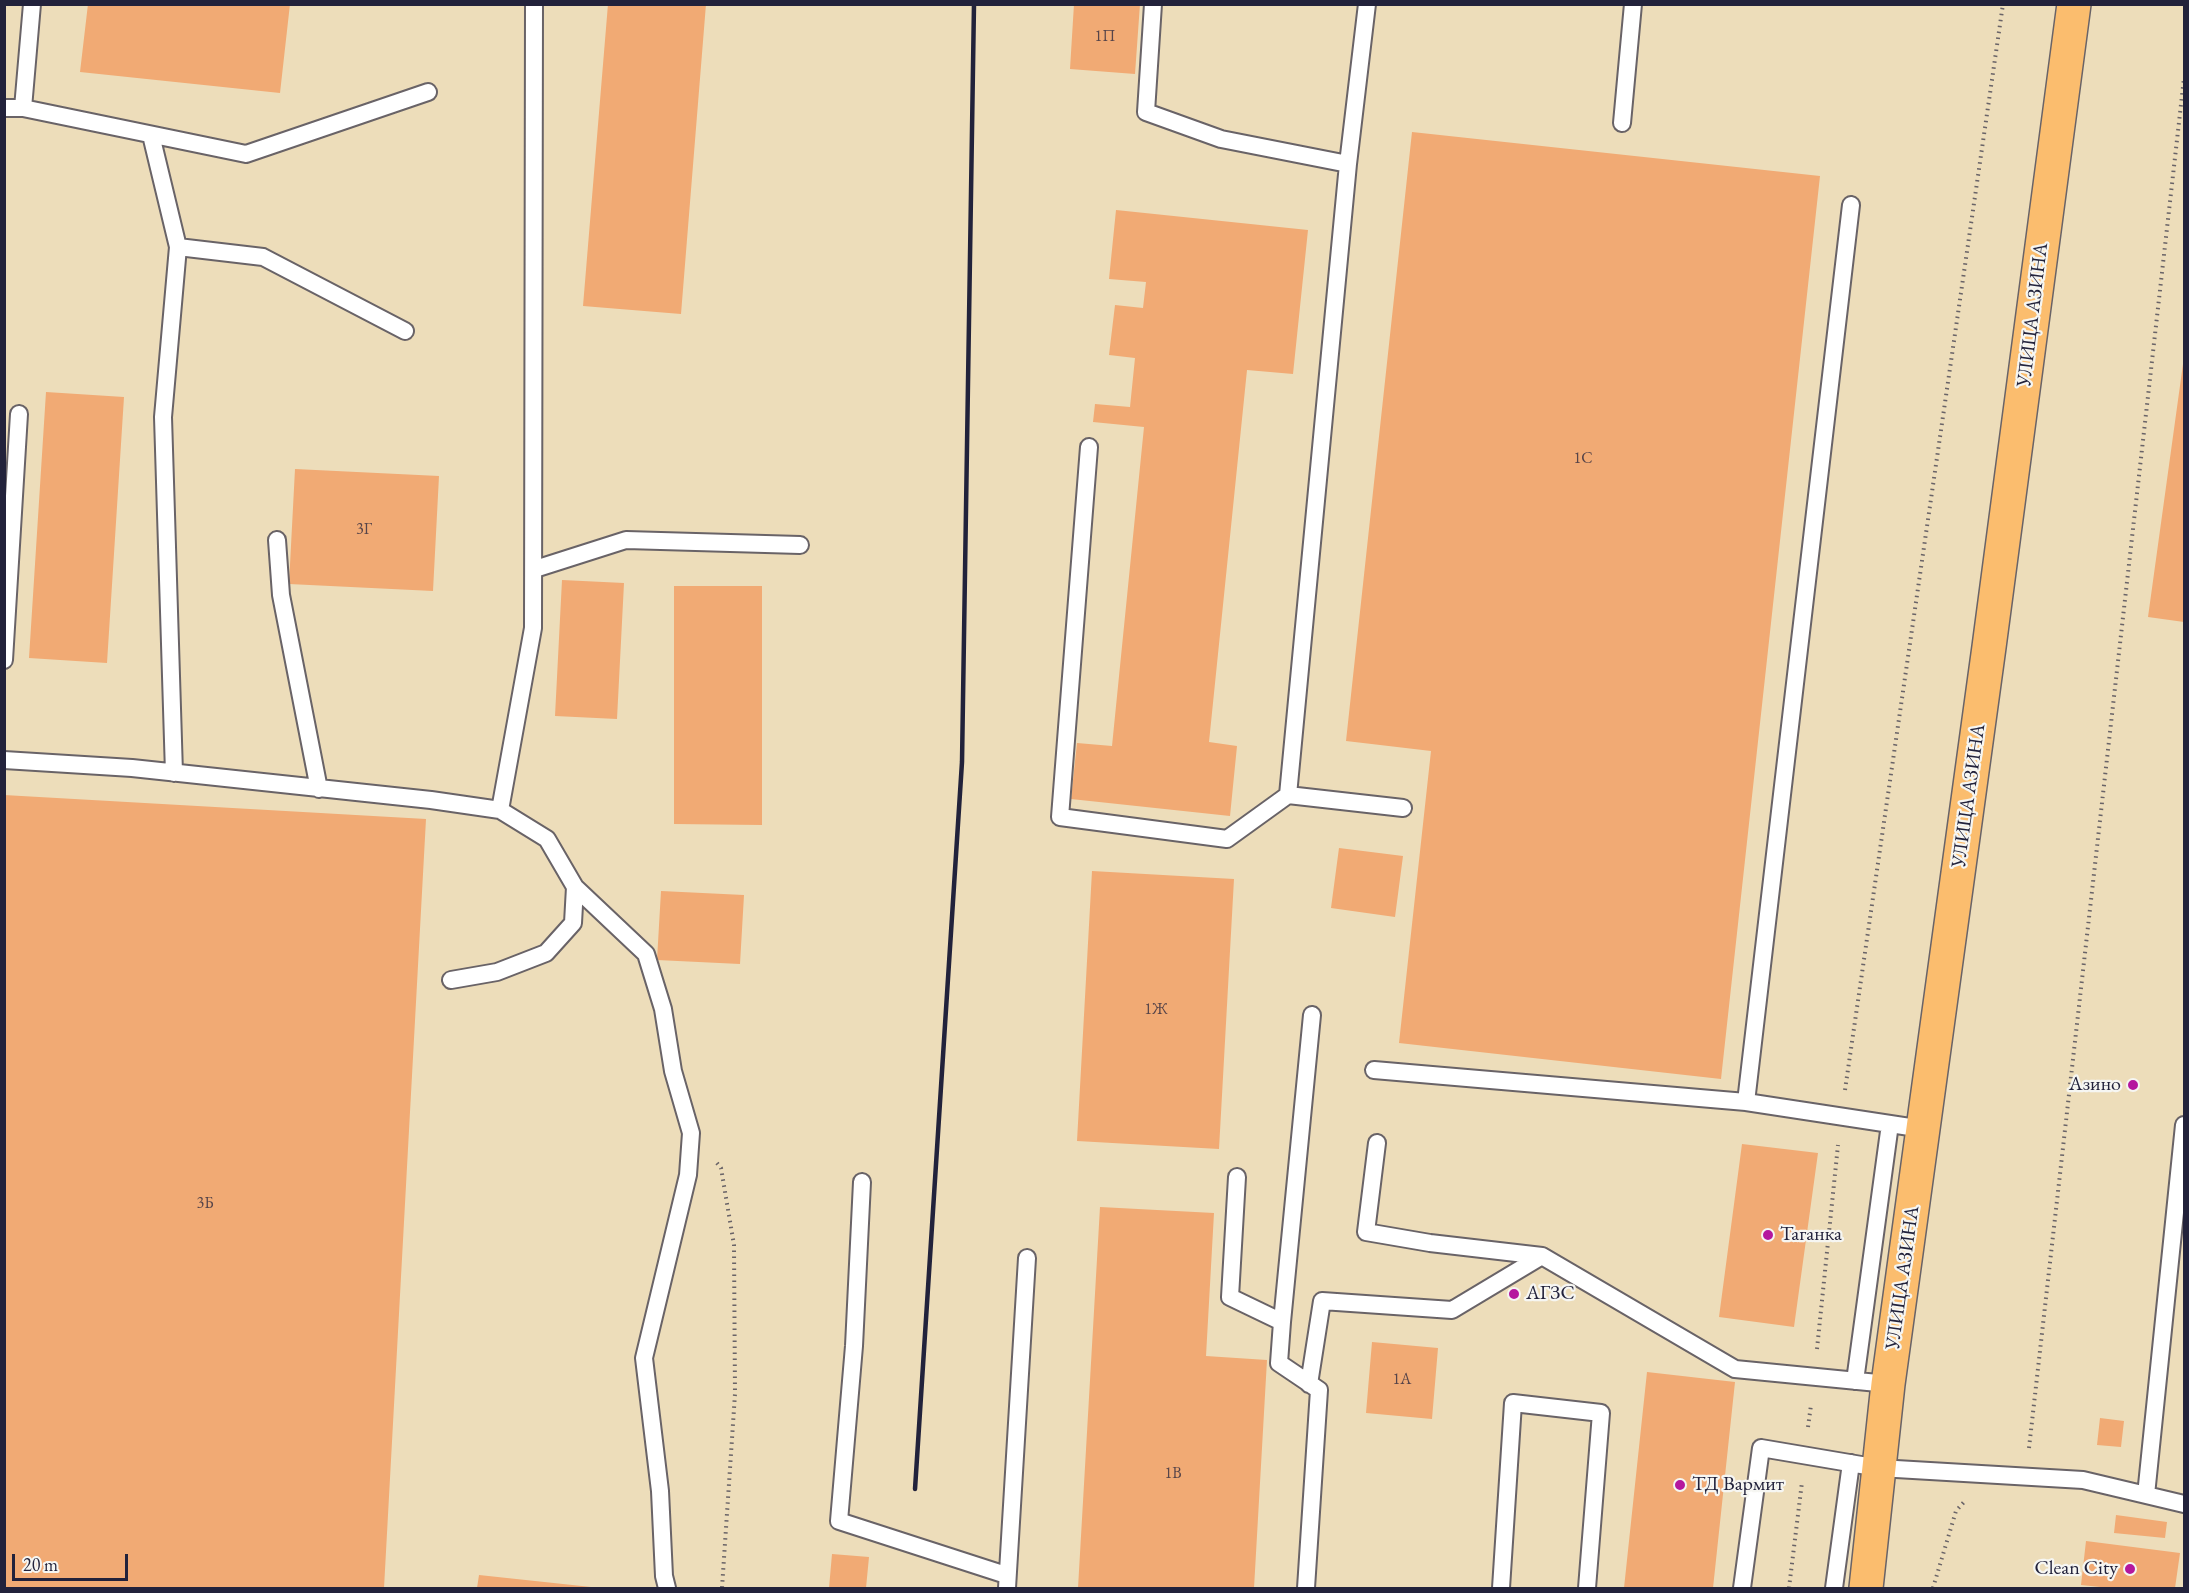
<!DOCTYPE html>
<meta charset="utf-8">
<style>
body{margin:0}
#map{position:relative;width:2189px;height:1593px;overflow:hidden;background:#edddba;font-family:"EB Garamond",serif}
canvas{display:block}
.frame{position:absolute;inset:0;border:6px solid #22223b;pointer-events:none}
.scale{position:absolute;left:12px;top:1554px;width:116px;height:27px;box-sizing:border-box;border:3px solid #22223b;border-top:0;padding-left:8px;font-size:18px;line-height:21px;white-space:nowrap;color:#22223b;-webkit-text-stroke:4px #f6f6f2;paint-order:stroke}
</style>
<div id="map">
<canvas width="2189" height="1593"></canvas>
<div class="frame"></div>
<div class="scale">20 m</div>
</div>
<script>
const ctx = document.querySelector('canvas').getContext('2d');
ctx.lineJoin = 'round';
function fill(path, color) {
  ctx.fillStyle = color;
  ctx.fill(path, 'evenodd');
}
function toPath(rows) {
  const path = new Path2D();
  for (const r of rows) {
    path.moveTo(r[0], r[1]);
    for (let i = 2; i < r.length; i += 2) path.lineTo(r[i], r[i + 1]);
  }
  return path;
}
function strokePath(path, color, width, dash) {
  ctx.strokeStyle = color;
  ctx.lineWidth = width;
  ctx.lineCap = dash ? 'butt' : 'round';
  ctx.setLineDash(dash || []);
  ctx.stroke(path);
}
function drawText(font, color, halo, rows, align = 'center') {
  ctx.font = font + ' "EB Garamond",serif';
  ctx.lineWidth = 4.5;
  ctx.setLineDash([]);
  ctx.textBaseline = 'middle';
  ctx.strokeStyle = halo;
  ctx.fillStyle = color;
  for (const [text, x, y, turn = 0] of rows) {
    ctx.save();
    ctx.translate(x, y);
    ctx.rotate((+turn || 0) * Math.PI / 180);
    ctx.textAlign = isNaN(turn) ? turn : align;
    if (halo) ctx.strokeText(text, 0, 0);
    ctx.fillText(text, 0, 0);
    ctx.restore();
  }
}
fill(toPath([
 [88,4,290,4,280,93,80,72],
 [608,4,706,4,681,314,583,306],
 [1074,4,1140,4,1135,74,1070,69],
 [1412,132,1820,176,1721,1079,1399,1043,1431,751,1346,741],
 [1116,210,1308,230,1293,374,1247,370,1209,742,1237,746,1230,816,1071,799,1077,743,1112,746,1144,427,1093,422,1095,404,1130,407,1135,358,1109,355,1115,305,1143,308,1146,282,1109,279],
 [2183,364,2184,365,2184,622,2148,617],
 [46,392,124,397,107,663,29,658],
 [295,469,439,476,433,591,289,584],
 [562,580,624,583,617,719,555,716],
 [674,586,762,586,762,825,674,824],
 [4,795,426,819,384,1588,4,1588],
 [1339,848,1403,856,1395,917,1331,908],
 [1092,871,1234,879,1219,1149,1077,1141],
 [661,891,744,895,740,964,657,960],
 [1742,1144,1818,1153,1794,1327,1719,1317],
 [1100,1207,1214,1213,1206,1356,1267,1360,1254,1588,1078,1588],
 [1372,1342,1438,1348,1432,1419,1366,1413],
 [1647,1372,1735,1382,1713,1588,1624,1588],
 [2100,1418,2124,1421,2121,1447,2097,1445],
 [2116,1515,2167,1522,2165,1538,2114,1533],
 [2086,1541,2180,1553,2175,1588,2110,1588,2081,1585],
 [832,1554,869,1557,866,1588,829,1588],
 [479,1575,591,1587,591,1588,477,1588]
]), '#f1aa74');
const service = toPath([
 [1153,4,1146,112,1221,139,1348,164,1288,795,1403,808],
 [4,108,23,108,32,4],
 [23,108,246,154,428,92],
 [1622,123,1633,4],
 [151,135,178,247],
 [1348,164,1367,4],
 [1851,205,1746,1102,1923,1129],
 [1089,447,1060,817,1227,839,1288,795],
 [277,540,281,595,319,789],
 [535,569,626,540,800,545],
 [4,660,19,414],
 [4,760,132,768,431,800,500,810,547,839,575,887,646,954,663,1009,673,1071,691,1133,688,1175,644,1358,660,1491,664,1576,667,1588],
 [174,773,163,417,178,247,263,257,405,331],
 [500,810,533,628,534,4],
 [451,980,497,972,546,953,573,923,575,887],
 [1374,1070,1746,1102],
 [1377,1143,1366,1232,1430,1243,1542,1256,1735,1369,1888,1384],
 [1237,1177,1230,1297,1282,1322,1279,1363,1319,1390,1306,1588],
 [862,1182,854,1346,839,1521,1006,1575],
 [1282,1322,1312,1015],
 [1855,1381,1890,1124],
 [1309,1384,1322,1301,1452,1310,1542,1256],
 [2146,1495,2184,1125],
 [1007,1588,1027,1258],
 [1501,1588,1513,1403,1601,1413,1587,1588],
 [1742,1588,1761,1448,1879,1468,2083,1480,2184,1504],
 [1834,1588,1851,1463]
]);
const primary = toPath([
 [1866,1588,1888,1384,1989,647,2074,4]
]);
strokePath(service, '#696367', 20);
strokePath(primary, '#696367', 36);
strokePath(toPath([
 [1845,1090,2003,4],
 [717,1163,721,1168,734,1245,735,1394,722,1588],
 [1817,1349,1838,1145],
 [1808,1427,1811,1405],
 [2029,1448,2184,78],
 [1789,1588,1802,1482],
 [1933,1588,1956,1511,1964,1502]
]), '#696367', 4, [1.5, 4.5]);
strokePath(service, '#fff', 16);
strokePath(primary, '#fbbd6e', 33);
strokePath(toPath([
 [915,1489,962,762,974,4]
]), '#22223b', 4.5);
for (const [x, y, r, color] of [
 [2133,1085,6,"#b5179e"],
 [1768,1235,6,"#b5179e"],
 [1514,1294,6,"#b5179e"],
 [1680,1485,6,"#b5179e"],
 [2130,1569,6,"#b5179e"]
]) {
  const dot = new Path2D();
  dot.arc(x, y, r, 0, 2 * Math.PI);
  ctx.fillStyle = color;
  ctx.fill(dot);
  strokePath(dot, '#f6f6f2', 2);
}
drawText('16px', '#564449', null, [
 ["1П",1105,37],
 ["1С",1583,459],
 ["3Г",364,530],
 ["1Ж",1156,1010],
 ["3Б",205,1204],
 ["1А",1402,1380],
 ["1В",1173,1474]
]);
drawText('20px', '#22223b', '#f6f6f2', [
 ["УЛИЦА АЗИНА",2033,315,-83],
 ["УЛИЦА АЗИНА",1969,796,-82],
 ["УЛИЦА АЗИНА",1903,1278,-82]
]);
drawText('20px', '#22223b', '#f6f6f2', [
 ["Азино",2121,1085,"right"],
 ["Таганка",1780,1235],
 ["АГЗС",1526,1294],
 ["ТД Вармит",1692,1485],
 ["Clean City",2118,1569,"right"]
], 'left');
</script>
